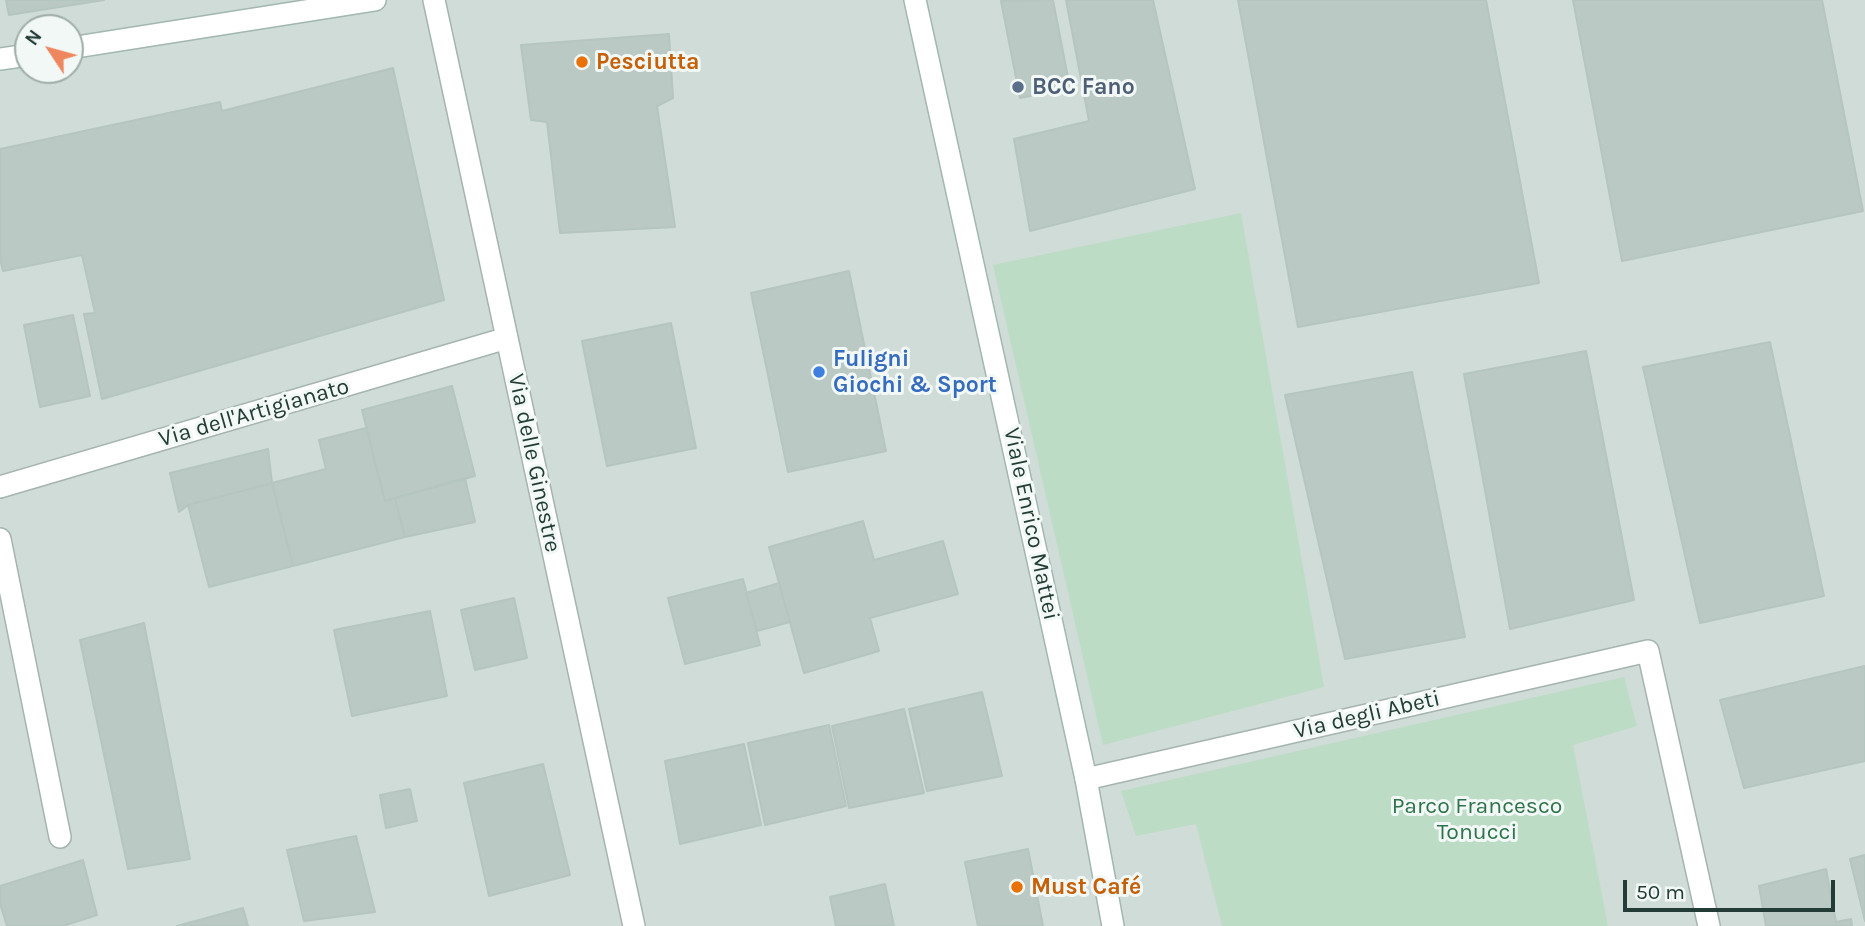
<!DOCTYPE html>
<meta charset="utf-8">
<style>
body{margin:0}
#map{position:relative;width:1865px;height:926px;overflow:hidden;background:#e2ece8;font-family:Karla,sans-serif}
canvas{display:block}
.north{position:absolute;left:14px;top:14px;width:70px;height:70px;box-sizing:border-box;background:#f2f8f6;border:2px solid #9fada9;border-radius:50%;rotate:306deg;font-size:19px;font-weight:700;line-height:28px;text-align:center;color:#233c36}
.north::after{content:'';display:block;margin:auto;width:24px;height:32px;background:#ee875e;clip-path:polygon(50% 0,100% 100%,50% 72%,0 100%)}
.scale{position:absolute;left:1623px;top:880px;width:212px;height:32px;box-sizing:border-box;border:4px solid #233c36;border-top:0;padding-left:9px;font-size:21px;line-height:24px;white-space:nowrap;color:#233c36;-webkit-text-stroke:5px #f2f8f6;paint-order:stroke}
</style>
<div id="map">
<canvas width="1865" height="926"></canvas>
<div class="north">N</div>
<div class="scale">50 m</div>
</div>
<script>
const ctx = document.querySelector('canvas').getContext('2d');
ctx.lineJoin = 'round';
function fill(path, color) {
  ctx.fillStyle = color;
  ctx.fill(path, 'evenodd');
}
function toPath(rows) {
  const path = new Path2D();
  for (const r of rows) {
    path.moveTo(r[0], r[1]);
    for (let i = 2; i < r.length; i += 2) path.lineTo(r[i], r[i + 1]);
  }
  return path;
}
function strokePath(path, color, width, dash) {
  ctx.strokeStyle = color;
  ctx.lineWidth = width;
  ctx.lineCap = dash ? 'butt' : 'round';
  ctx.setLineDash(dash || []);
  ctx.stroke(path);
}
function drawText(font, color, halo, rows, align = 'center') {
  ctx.font = font + ' Karla,sans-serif';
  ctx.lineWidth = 6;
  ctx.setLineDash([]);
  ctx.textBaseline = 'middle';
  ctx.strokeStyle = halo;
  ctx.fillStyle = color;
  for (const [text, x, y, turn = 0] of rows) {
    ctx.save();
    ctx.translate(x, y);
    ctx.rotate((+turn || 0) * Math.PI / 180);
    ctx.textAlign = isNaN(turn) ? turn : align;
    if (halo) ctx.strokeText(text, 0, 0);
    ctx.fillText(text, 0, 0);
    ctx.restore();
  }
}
fill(toPath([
 [0,0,1865,0,1865,926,0,926],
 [28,28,70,28,70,70,28,70]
]), '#d0dcd7');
fill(toPath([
 [1241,213,1324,687,1103,745,993,265],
 [1624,677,1637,726,1573,745,1608,926,1222,926,1196,824,1136,836,1121,791]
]), '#bcdcc6');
const building = toPath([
 [6,0,104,0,9,15,6,0],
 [1053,0,1070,88,1020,98,1001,1,1053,0],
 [1066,0,1153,0,1195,189,1030,231,1014,139,1089,121,1066,0],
 [1238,0,1486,0,1539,283,1298,327,1238,0],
 [1573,0,1822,0,1863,211,1622,261,1573,0],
 [669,34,673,98,657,106,675,227,560,233,547,122,531,120,521,45,669,34],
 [393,68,444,300,102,399,84,314,95,313,82,255,3,271,0,259,0,149,220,102,222,111,393,68],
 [849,271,886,451,788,472,751,293,849,271],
 [73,315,90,396,40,407,24,325,73,315],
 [671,323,696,448,607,466,582,341,671,323],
 [1770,342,1824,596,1700,623,1643,367,1770,342],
 [1586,351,1634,600,1510,629,1464,374,1586,351],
 [1412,372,1465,637,1345,659,1285,395,1412,372],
 [452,386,475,476,385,501,362,410,452,386],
 [366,428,385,501,395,498,405,537,293,566,272,483,326,469,319,440,366,428],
 [268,449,272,483,188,505,179,512,170,473,268,449],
 [465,478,475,522,405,537,395,498,465,478],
 [272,483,293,566,209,587,188,505,272,483],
 [863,521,874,560,943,541,958,594,870,618,879,651,804,673,769,547,863,521],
 [743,579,760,645,685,664,668,598,743,579],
 [779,583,790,622,757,631,746,593,779,583],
 [514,598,527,658,475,670,461,610,514,598],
 [430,611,447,696,352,716,334,630,430,611],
 [144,623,190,859,128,869,80,640,144,623],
 [1865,666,1865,761,1744,788,1720,700,1865,666],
 [982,692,1002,776,927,791,909,709,982,692],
 [904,709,924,793,849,808,832,726,904,709],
 [829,725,846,806,765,825,748,743,829,725],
 [744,744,761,825,680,844,665,761,744,744],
 [543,764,570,875,489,896,464,783,543,764],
 [410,789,417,821,386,828,380,795,410,789],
 [356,836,375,912,304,921,287,850,356,836],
 [1028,849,1043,926,978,926,965,862,1028,849],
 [1865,855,1865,921,1850,859,1865,855],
 [83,860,97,915,63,926,7,926,0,903,0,886,83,860],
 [1826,869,1836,922,1851,919,1852,926,1766,926,1759,886,1826,869],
 [885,884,894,926,836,926,830,897,885,884],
 [243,908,248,926,177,926,243,908]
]);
fill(building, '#bac9c4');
strokePath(building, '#b5c5bf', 2);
const street = toPath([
 [434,0,634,926],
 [0,487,507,338],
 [0,539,60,837],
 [1086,779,1648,651,1709,926]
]);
const secondary = toPath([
 [915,0,1086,779,1113,926],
 [70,48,375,0],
 [0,59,28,55]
]);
strokePath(street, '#a5b4af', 24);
strokePath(secondary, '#a1b7b0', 24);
strokePath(street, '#fff', 21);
strokePath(secondary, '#fff', 21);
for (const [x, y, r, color] of [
 [582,62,7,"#e8710a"],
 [1018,87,7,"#5c6f8a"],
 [819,372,7,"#3f7fe0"],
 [1017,887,7,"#e8710a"]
]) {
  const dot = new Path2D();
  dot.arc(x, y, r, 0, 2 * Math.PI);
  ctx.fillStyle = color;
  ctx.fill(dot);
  strokePath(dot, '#f2f8f6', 2.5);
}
drawText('bold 23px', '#c56008', '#f2f8f6', [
 ["Pesciutta",596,62],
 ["Must Café",1031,887]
], 'left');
drawText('bold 23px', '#4e5e75', '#f2f8f6', [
 ["BCC Fano",1032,87]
], 'left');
drawText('bold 23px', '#366cbe', '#f2f8f6', [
 ["Fuligni",833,359],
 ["Giochi & Sport",833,385]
], 'left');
drawText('23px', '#233c36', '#f2f8f6', [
 ["Via dell'Artigianato",254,413,-16],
 ["Via delle Ginestre",534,463,78],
 ["Viale Enrico Mattei",1031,524,78],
 ["Via degli Abeti",1367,715,-13]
]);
drawText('23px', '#2e724b', '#f2f8f6', [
 ["Parco Francesco",1477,806],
 ["Tonucci",1477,832]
]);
</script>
